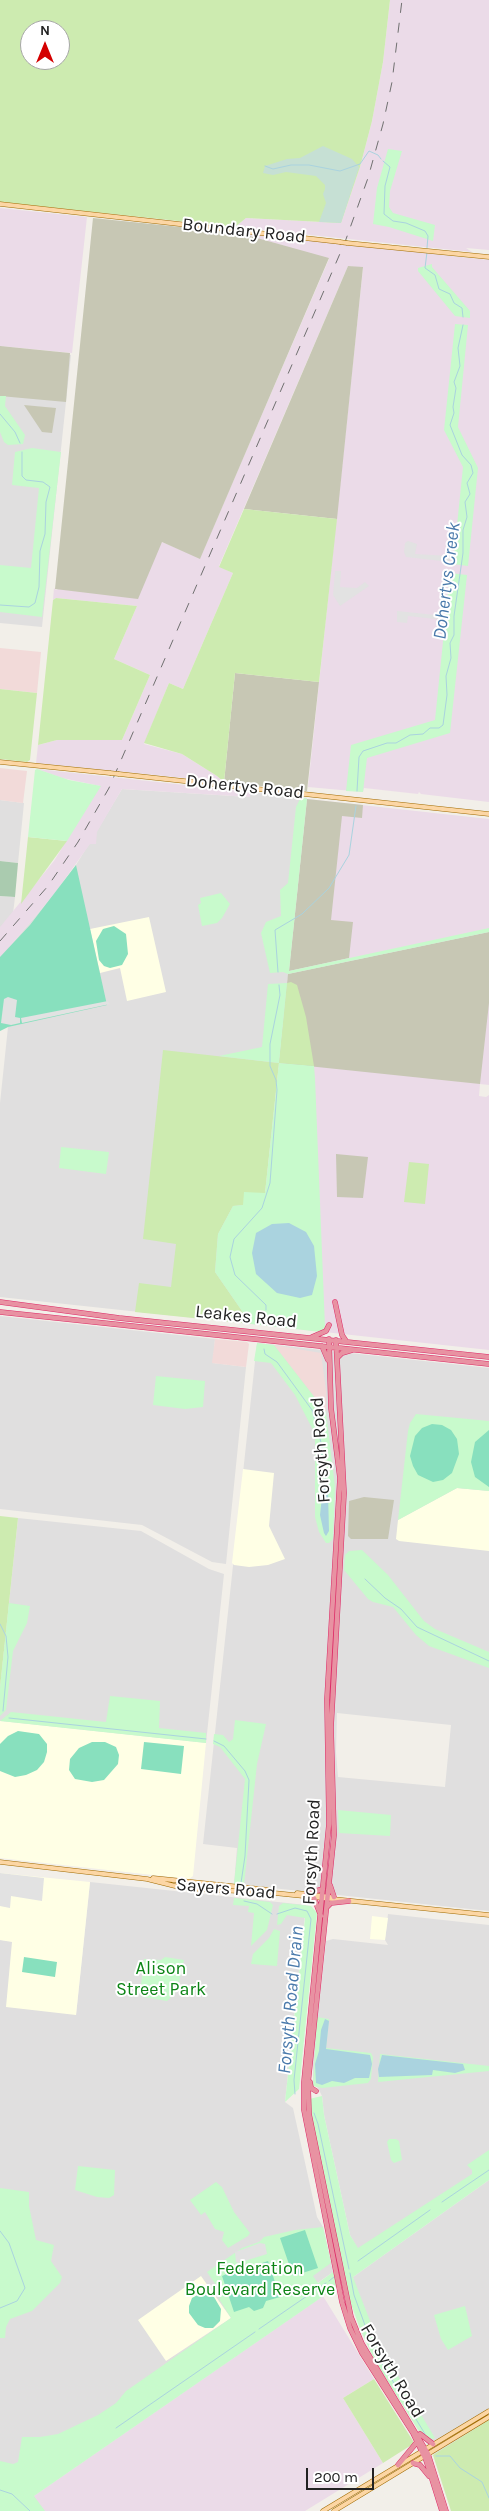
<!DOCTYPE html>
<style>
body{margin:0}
#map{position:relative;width:489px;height:2511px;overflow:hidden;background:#f2efe9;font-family:Karla,sans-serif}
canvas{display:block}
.north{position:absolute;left:20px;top:20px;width:50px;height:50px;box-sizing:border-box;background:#fff;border:1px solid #a7a7a7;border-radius:50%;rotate:0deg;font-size:14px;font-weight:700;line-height:20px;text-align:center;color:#222}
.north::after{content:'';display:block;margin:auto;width:18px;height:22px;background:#d40000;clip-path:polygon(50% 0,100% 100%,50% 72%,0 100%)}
.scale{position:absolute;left:306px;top:2468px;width:68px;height:22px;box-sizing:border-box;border:2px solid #222;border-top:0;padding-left:6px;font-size:15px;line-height:18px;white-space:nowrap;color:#222;-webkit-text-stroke:4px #fff;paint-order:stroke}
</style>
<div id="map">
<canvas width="489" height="2511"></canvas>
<div class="north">N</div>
<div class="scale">200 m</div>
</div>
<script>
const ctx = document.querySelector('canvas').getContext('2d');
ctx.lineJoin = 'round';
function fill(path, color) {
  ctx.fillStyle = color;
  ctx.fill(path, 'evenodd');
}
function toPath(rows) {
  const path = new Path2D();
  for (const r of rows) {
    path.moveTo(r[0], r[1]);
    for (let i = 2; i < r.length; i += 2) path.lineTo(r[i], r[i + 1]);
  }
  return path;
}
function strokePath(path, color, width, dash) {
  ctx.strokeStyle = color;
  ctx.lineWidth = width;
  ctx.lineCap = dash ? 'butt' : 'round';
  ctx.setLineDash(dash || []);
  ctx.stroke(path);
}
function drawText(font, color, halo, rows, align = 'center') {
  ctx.font = font + ' Karla,sans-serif';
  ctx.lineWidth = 4;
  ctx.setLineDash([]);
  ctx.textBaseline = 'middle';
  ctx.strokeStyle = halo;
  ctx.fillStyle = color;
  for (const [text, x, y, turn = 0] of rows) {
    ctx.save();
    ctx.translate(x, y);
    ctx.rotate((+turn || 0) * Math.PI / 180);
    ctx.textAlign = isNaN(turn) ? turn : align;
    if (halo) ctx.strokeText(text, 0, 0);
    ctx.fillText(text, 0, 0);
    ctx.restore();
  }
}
fill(toPath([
 [0,346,71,355,42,627,0,623],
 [122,789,249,797,250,792,307,798,251,1324,0,1297,0,1103,8,1027,0,1031,0,896,15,897,9,947,55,893,76,865],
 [0,800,24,803,18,863,0,861],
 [0,1316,215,1339,213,1363,246,1367,226,1564,212,1562,142,1525,0,1509],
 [257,1343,489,1368,489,1911,234,1884,237,1848,203,1844],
 [337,1713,451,1725,445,1787,338,1777,336,1752],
 [18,1518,141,1531,209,1569,224,1574,206,1743,0,1721,0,1688],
 [90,1882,306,1905,285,2102,293,2108,317,2217,323,2227,333,2272,252,2329,0,2490,0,1940,12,1941,76,2015],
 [388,1914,489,1925,489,2164,360,2253,350,2235,324,2115,322,2096,318,2088,313,2084,313,2057,326,1941,333,1939,388,1945,385,1940],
 [489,2180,489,2420,434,2455,374,2359,359,2326,353,2277]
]), '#e0dfdf');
fill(toPath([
 [0,648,41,652,37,693,0,689],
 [0,768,27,771,23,803,0,800],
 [215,1339,247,1342,249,1344,246,1367,212,1363],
 [274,1345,321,1353,326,1391,326,1412]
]), '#f2dad9');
fill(toPath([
 [390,0,489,0,489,250,466,248,472,252,235,227,246,218,341,223,360,167,372,121,383,62],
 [0,208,87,217,72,353,0,346],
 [239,233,489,260,489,802,421,794,419,792,418,794,364,788,363,792,308,787,363,268,348,266,219,566,233,573,183,689,169,683,144,744,182,754,217,776,224,782,36,763,38,745,57,740,122,740,150,675,114,659,137,606,56,598,53,600,54,588,56,590,162,542,200,558,329,259],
 [37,769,250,792,250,797,122,789,97,832,96,844,90,844,55,893,0,958,0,927,54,861,100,786,62,778],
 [307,799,489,819,489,1085,480,1084,479,1096,486,1097,489,1095,489,1350,251,1324],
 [323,2296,374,2379,343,2398,383,2463,305,2511,12,2511]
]), '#ebdbe8');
fill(toPath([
 [149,917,166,992,127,1001,120,968,100,973,90,929],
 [243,1469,274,1473,269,1526,285,1559,268,1565,249,1567,234,1565,232,1563],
 [457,1488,489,1491,489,1551,399,1541,396,1539,398,1520],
 [0,1721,206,1743,193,1876,189,1879,0,1858],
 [0,1873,90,1882,76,2015,6,2007,12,1942,0,1940],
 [372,1916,388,1918,385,1940,370,1939],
 [201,2276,231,2318,166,2361,138,2320]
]), '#ffffe5');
fill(toPath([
 [93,218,239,233,329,258,200,559,162,542,138,599,55,589],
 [348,266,363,267,337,519,244,509],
 [0,346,70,353,66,402,0,396],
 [24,405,56,408,52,433,42,432],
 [235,673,319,682,307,791,224,782],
 [307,799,363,805,362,818,342,816,331,920,353,922,349,958,289,971],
 [489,932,489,1003,480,1084,279,1063,288,974],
 [336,1154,368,1157,363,1198,337,1197],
 [364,1497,394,1500,388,1539,351,1539,348,1536,349,1501]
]), '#c7c7b4');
fill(toPath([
 [0,0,390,0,383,62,372,121,360,167,341,223,246,218,235,227,0,202],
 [30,30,60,30,60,60,30,60],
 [244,509,337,519,319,682,235,673,224,782,217,776,182,754,144,743,169,683,183,689,233,573,219,567],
 [56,598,137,606,114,659,150,675,122,740,57,740,38,745,53,600],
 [0,689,37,693,30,760,27,762,0,759],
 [28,837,67,841,21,904],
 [291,982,297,985,306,1017,314,1066,279,1063,265,1193,243,1205,233,1206,218,1234,215,1272,251,1324,135,1312,139,1283,171,1287,176,1244,143,1239,163,1050,279,1063,287,983],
 [409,1162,429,1164,425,1204,404,1202],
 [0,1516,18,1518,0,1688],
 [374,2379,413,2441,413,2444,383,2463,343,2398],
 [489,2420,489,2511,451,2511,433,2455]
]), '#cdebb0');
fill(toPath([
 [323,146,352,159,359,167,341,223,319,222,326,203,323,194,325,189,325,185,316,176,286,172,273,175,263,173,265,166,287,159,300,158]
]), '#c6e0d4');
fill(toPath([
 [0,861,18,863,15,897,0,896]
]), '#aacbaf');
fill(toPath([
 [388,149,402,151,390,191,389,207,393,213,435,225,433,241,389,227,373,224,377,188],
 [432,264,432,267,470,311,470,318,455,316,418,271,418,268],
 [455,324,468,325,458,427,478,468,468,566,453,564,463,467,444,430],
 [0,396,6,396,5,406,25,435,23,444,8,445,4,442,0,432],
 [32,448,61,452,42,617,0,612,0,565,31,568,39,488,12,485,15,452],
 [450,573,467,575,450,733,367,758,363,792,346,791,351,745,435,720],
 [37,769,69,780,101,786,67,841,28,837,35,770],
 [301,797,307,799,289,971,489,928,489,932,288,974,283,972,270,973,261,933,266,922,281,916,280,890,288,883,296,807],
 [221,893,230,904,222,918,217,923,202,926,198,905,201,903,200,898],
 [287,983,279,1063,314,1066,315,1078,325,1327,321,1332,251,1324,215,1272,218,1234,233,1206,243,1205,244,1192,265,1193,279,1063,219,1056,262,1047,268,984],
 [61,1147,109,1152,106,1174,59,1168],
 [257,1343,274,1345,326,1412,335,1486,333,1539,329,1543,326,1543,319,1532,315,1517,315,1434,295,1395,271,1363,254,1361],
 [156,1376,205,1381,203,1407,185,1409,153,1405],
 [416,1414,489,1421,489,1491,457,1488,398,1520,408,1431,410,1423],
 [362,1550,388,1575,424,1621,435,1629,489,1652,489,1668,429,1646,416,1635,393,1607,373,1602,368,1599,344,1570,345,1555,349,1551],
 [9,1603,30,1606,27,1623,13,1651,6,1710,0,1716,0,1688],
 [110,1696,160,1701,159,1728,206,1733,206,1743,0,1721,11,1712,106,1722],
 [235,1720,266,1724,257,1764,244,1885,234,1884,245,1779,220,1747,213,1744,214,1734,223,1735,229,1742,233,1739],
 [338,1810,391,1815,390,1836,339,1833],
 [234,1898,270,1902,273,1905,267,1930,251,1946,254,1913,248,1912,249,1906,233,1905],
 [283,1903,311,1906,317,1913,299,2089,285,2102,305,1918,287,1915,281,1924,277,1925,279,1906],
 [274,1929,280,1931,277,1966,251,1964,253,1954,269,1938],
 [165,1957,184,1960,177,1991,167,2001,143,1997,140,1994,144,1959,161,1960],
 [317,2017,329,2019,326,2048,371,2053,373,2057,371,2079,368,2083,322,2088,313,2086],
 [380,2054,489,2066,489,2071,378,2082],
 [322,2096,324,2115,350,2235,358,2248,472,2174,472,2170,467,2165,489,2150,489,2180,353,2277,379,2344,435,2438,432,2439,422,2436,374,2359,359,2326,343,2282,312,2127,309,2099],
 [396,2139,399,2141,402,2160,394,2163,391,2160,387,2142,389,2139],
 [78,2166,115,2170,114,2195,109,2198,97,2197,75,2190],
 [216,2182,222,2187,234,2212,250,2233,248,2236,228,2248,222,2240,224,2232,215,2229,205,2212,201,2215,190,2200],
 [0,2188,29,2192,29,2206,36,2240,54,2245,51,2261,62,2277,60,2283,32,2311,10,2319,6,2327,5,2338,0,2338],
 [323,2227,331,2263,313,2276,318,2283,333,2272,338,2286,34,2496,45,2511,0,2511,0,2461,13,2464,18,2462,22,2437,40,2437,58,2434,98,2415,116,2403,126,2391,231,2318,219,2299,222,2294,207,2272,242,2248,259,2242,264,2237,295,2230],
 [465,2306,472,2336,448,2350,441,2339,434,2315]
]), '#c8facc');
fill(toPath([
 [76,865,107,1005,8,1027,0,1031,0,957,30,925],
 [114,926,126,934,128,954,122,965,110,968,104,966,99,960,96,941,103,929],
 [432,1424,442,1425,451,1430,457,1439,459,1454,452,1473,443,1480,433,1482,418,1475,413,1466,410,1456,415,1436,422,1428],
 [489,1430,489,1487,475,1477,471,1462,475,1442],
 [18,1731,39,1734,47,1744,47,1752,44,1762,37,1770,26,1775,15,1777,0,1771,0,1744,8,1736],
 [92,1742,105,1742,116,1747,119,1755,118,1764,104,1780,92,1782,75,1779,69,1770,70,1759,79,1748],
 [144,1742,184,1746,181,1774,141,1769],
 [24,1957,57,1962,55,1977,22,1972],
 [305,2230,318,2268,293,2276,280,2238],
 [268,2261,280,2297,266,2301,263,2308,254,2311,249,2307,234,2312,222,2276,248,2265,253,2266],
 [201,2293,214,2297,221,2309,220,2321,213,2328,205,2328,198,2325,189,2313,189,2306,192,2298]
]), '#88e0be');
fill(toPath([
 [408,541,417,544,415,554,450,556,450,562,406,557,404,552,405,543],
 [335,571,341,571,340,587,357,588,365,582,369,586,340,606,333,595],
 [397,611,445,616,445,620,408,616,407,623,397,622],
 [8,997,17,1000,15,1017,20,1018,20,1023,11,1025,1,1023,4,999],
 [108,1001,110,1004,22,1023,21,1018],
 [0,1873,44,1878,42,1901,11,1896,10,1908,0,1906],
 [260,2243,265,2244,267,2254,238,2263,236,2262,235,2252]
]), '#e2e2e2');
fill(toPath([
 [289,1223,306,1232,314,1246,317,1276,312,1295,300,1298,277,1293,256,1274,252,1253,256,1233,272,1224],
 [323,1488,326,1488,328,1492,329,1531,326,1536,324,1533,320,1515],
 [325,2019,329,2021,326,2049,370,2055,372,2064,369,2078,355,2078,344,2083,332,2081,322,2085,316,2083,315,2064,319,2051,321,2030],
 [382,2055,463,2064,465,2070,455,2073,433,2070,432,2075,379,2077,378,2069]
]), '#aad3df');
strokePath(toPath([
 [383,161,390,167,385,186,384,214,393,221,406,223,425,231,428,236,427,248],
 [265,166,273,169,291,165,309,165,340,171,360,164,369,151,378,155,381,159],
 [427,252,425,268,435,275,439,289,450,294,454,303,462,308,463,317],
 [0,414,15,432,20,443],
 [0,605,29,607,35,603,39,587,40,551,45,534,46,502,50,487,43,482,26,480,22,476,22,452],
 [357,791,359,757,363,751,387,743,396,743,410,735,423,734,430,728,439,728,443,725,447,695,446,676,451,658,450,643,454,635,454,616,463,553,463,530,467,517,465,502,470,494,467,483,473,473,471,465,462,455,450,425,454,413,453,407,456,388,454,382,460,366,458,348,463,325],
 [278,972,275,930,302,914,329,888,349,855,356,806],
 [266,1310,266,1305,235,1275,230,1257,234,1239,262,1208,270,1183,277,1090,276,1080,270,1066,270,1044,280,995,279,985],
 [264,1349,265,1354,277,1362,312,1410,322,1446,322,1462,325,1469,326,1487],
 [365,1579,385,1598,401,1609,417,1627,489,1661],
 [0,1624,6,1636,8,1657,3,1711],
 [9,1718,206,1739],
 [214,1741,224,1746,245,1771,249,1780,245,1856,241,1883],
 [244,1901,257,1904,272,1914],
 [277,1914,295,1908,307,1911,311,1919,294,2080,295,2094],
 [314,2113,318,2124,349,2269],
 [442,2202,489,2170],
 [0,2231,9,2243,25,2288,17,2301,0,2308],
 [358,2261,430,2210],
 [350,2273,354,2295,370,2339,383,2365,425,2434],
 [329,2281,334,2277],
 [259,2329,326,2283],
 [116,2428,255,2332],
 [436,2456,450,2456,460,2468,482,2482,489,2498],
 [0,2490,12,2494,30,2511]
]), '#aad3df', 1);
const major = toPath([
 [0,204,340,242],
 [347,243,489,257],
 [0,762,110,773],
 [119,774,489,814],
 [0,1862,147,1879,183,1888,274,1893,489,1915],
 [153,1878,270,1890],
 [297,1893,330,1897],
 [323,2511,489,2411],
 [334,2511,489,2417]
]);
const highway = toPath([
 [0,1302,119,1318,489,1357],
 [335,1302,342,1335,346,1341],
 [0,1312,489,1364],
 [312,1337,326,1331,329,1325],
 [329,1339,331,1408,340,1478,327,1699,329,1824,304,2082,304,2110,342,2302,350,2328,362,2353,413,2433,426,2460,442,2511],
 [336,1340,344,1493,331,1727,334,1835,308,2083,309,2114,351,2317,362,2344,428,2454,446,2511],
 [322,1346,328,1360],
 [337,1358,342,1353,352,1350],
 [330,1885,334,1897],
 [306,1894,323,1889],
 [314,1898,321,1916],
 [327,1907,331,1903,349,1901],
 [310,2082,311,2088,316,2091],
 [420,2434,433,2444],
 [413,2463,420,2465,429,2476],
 [398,2465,417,2442]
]);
strokePath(major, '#a06b00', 5);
strokePath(highway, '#dc2a67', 5.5);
strokePath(major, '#fcd6a4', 4);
strokePath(highway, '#e892a2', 4.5);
strokePath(toPath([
 [0,941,48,886,78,842,109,788,345,242,368,178,383,124,392,82,402,0]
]), '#707070', 1, [10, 10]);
const majorBridge = toPath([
 [340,242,347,243],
 [110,773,119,774]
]);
strokePath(majorBridge, '#a06b00', 5, []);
strokePath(majorBridge, '#fcd6a4', 4);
drawText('18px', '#222', '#fff', [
 ["Boundary Road",244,231,6],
 ["Dohertys Road",245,787,6],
 ["Leakes Road",246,1317,6],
 ["Forsyth Road",321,1450,-94],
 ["Forsyth Road",312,1852,-87],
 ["Sayers Road",226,1889,5],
 ["Forsyth Road",392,2371,59]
]);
drawText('18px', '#0c8416', '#fff', [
 ["Alison",161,1969],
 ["Street Park",161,1990],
 ["Federation",260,2269],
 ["Boulevard Reserve",260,2290]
]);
drawText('italic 19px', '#4a7aab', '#fff', [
 ["Dohertys Creek",447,581,-83],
 ["Forsyth Road Drain",291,2000,-85]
]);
</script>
